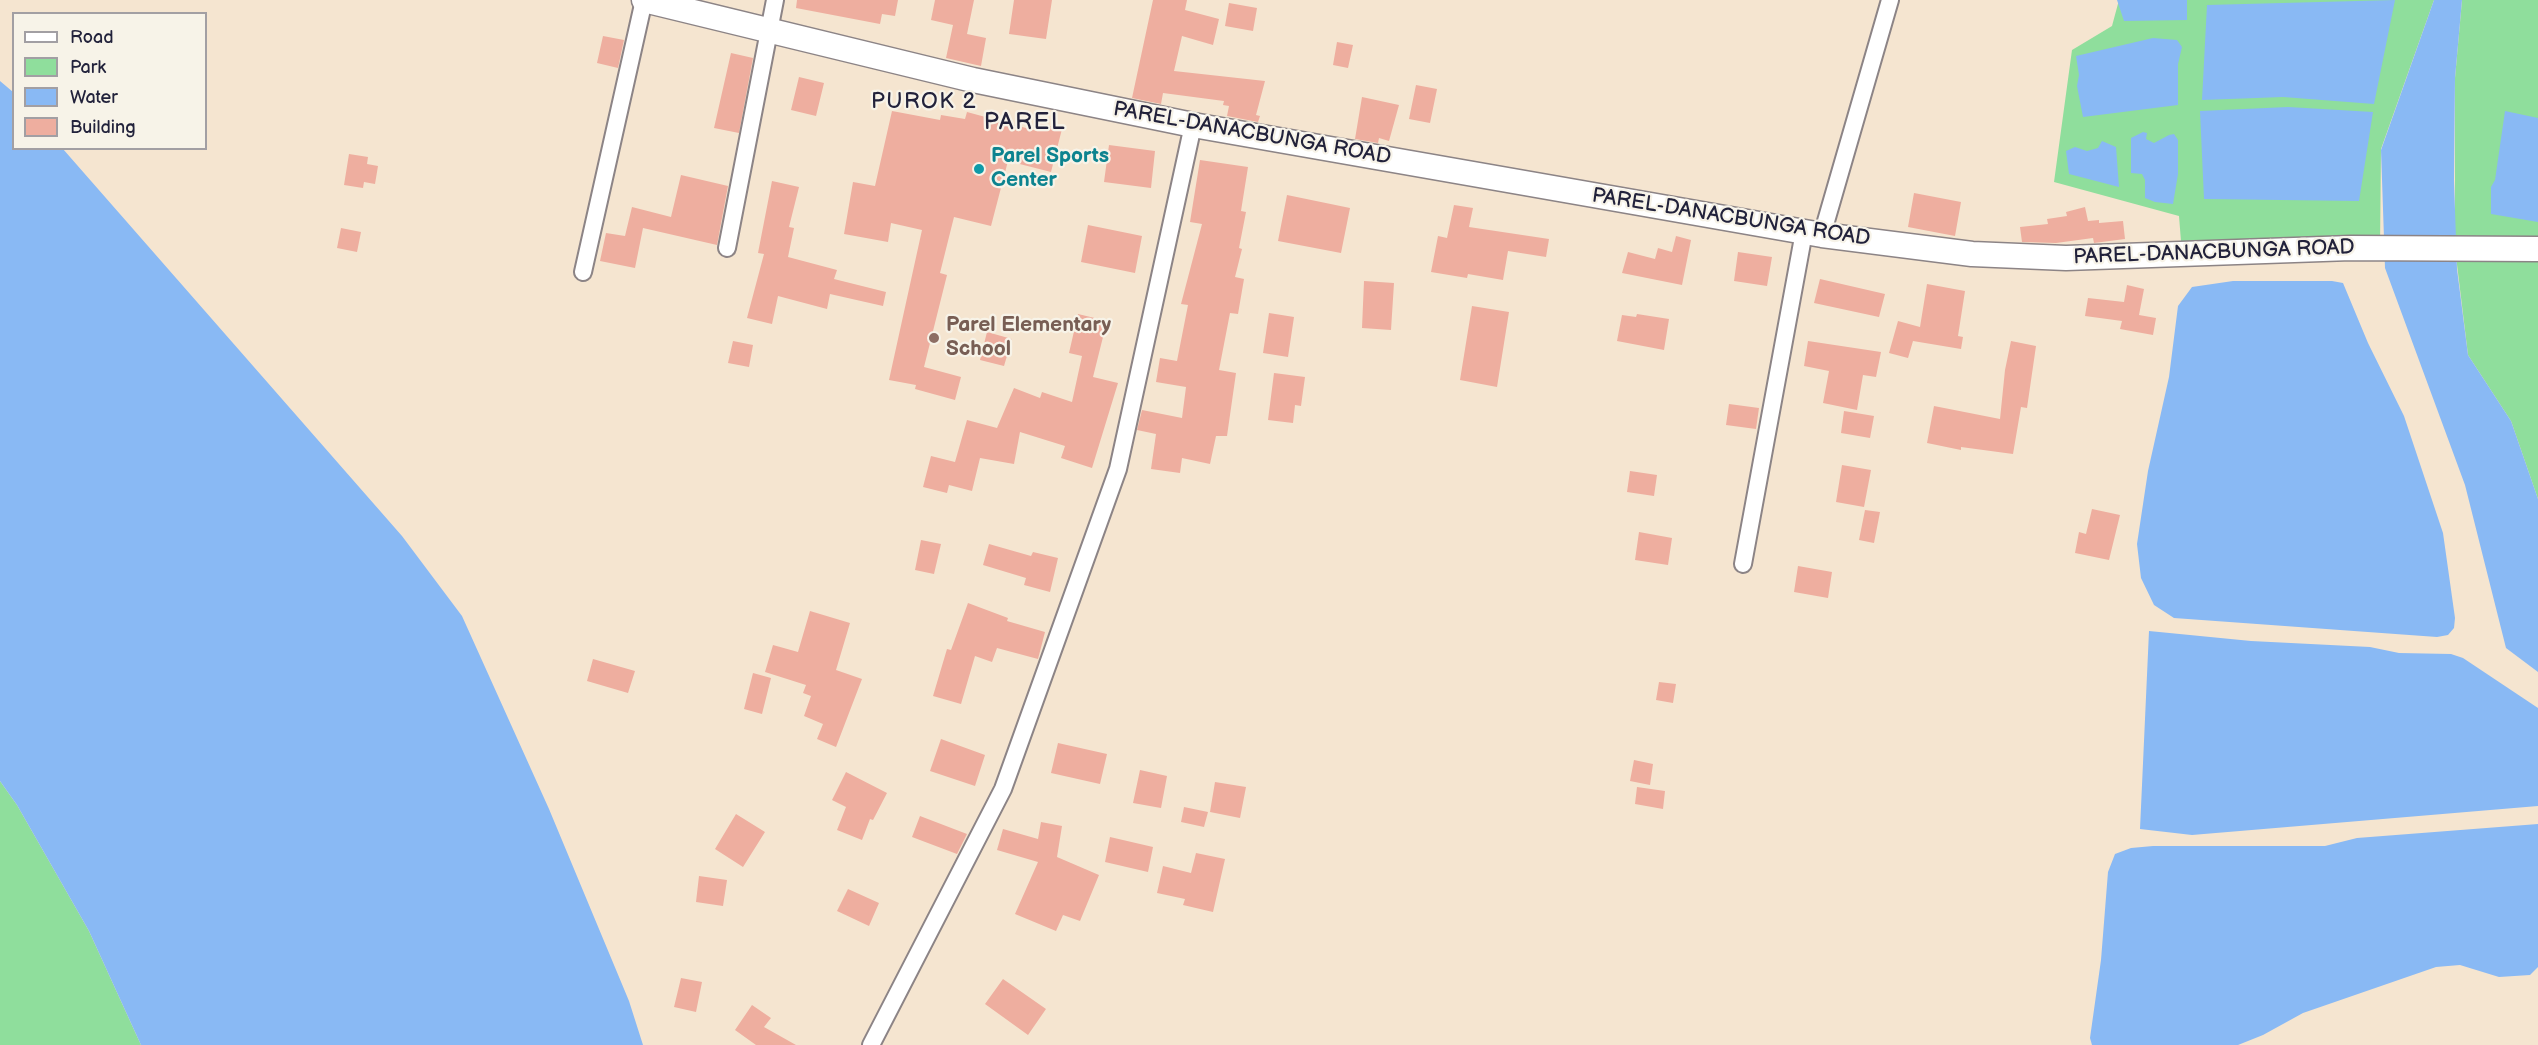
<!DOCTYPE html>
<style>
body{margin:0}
#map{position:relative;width:2538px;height:1045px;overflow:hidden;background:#f5e5d0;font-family:"Balsamiq Sans",sans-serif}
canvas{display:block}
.legend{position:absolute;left:12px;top:12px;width:195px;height:138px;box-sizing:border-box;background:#f7f3e8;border:2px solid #a29fa3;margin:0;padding:8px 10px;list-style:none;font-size:18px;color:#22223b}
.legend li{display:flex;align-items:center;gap:12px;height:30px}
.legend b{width:30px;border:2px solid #a29fa3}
</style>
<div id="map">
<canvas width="2538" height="1045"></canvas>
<ul class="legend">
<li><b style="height:8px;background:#fff"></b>Road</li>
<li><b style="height:16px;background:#8fde9c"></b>Park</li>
<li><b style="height:16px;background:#89b9f4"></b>Water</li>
<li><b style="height:16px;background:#eeae9f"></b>Building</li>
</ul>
</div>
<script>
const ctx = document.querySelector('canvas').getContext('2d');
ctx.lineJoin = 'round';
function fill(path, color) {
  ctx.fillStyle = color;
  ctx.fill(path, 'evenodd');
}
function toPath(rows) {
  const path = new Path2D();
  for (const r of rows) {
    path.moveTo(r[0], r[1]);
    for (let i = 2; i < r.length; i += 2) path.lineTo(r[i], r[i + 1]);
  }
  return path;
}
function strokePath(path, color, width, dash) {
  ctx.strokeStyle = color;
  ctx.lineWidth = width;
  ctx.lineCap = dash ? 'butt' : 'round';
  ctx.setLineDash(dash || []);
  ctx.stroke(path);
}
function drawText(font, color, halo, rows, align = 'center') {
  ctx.font = font + ' "Balsamiq Sans",sans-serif';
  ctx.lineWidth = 4.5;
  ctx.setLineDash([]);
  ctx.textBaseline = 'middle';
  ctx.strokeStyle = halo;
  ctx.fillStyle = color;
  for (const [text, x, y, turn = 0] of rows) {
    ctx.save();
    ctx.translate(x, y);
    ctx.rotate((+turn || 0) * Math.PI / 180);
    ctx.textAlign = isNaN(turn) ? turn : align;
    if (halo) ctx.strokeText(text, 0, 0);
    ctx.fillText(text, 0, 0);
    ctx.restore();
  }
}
fill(toPath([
 [2119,0,2434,0,2381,149,2380,248,2182,254,2179,216,2054,182,2072,50,2112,26],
 [2462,0,2538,0,2538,499,2511,421,2468,355,2455,248,2455,78],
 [0,781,17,805,89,931,141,1045,0,1045]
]), '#8fde9c');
fill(toPath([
 [2117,0,2187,0,2187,20,2124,21],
 [2395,0,2374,104,2283,97,2202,100,2207,5],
 [2434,0,2462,0,2455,78,2454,180,2457,269,2468,355,2511,421,2538,499,2538,672,2506,648,2465,485,2385,268,2381,150],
 [2153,38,2177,40,2182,47,2178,64,2178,105,2083,117,2077,86,2079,75,2076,56],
 [0,81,13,92,14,148,63,149,402,536,462,616,549,809,629,1001,643,1045,141,1045,89,931,17,805,0,781],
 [2288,107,2373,112,2359,201,2204,199,2200,111],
 [2505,111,2538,118,2538,222,2491,214,2491,187,2495,180],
 [2143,132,2147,133,2146,139,2154,143,2169,135,2174,134,2178,140,2178,174,2173,204,2155,202,2145,198,2145,180,2142,174,2131,173,2131,138],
 [2102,141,2116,147,2119,187,2069,174,2066,151,2075,147,2087,151,2098,148],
 [2233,281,2332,281,2343,283,2368,343,2404,416,2443,533,2455,618,2454,628,2448,635,2437,637,2174,618,2154,605,2141,578,2137,544,2148,471,2169,377,2178,306,2192,287],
 [2149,631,2251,641,2370,647,2399,653,2451,654,2463,658,2538,708,2538,806,2192,835,2140,829],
 [2538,824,2538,967,2530,975,2499,977,2460,965,2436,967,2303,1013,2263,1035,2238,1045,2092,1045,2090,1038,2101,960,2108,872,2115,854,2131,848,2153,846,2325,846,2357,838]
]), '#89b9f4');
fill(toPath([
 [797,0,898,0,895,16,882,14,880,24,796,8],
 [935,0,974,0,967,34,986,38,981,66,946,58,953,25,931,20],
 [1014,0,1052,0,1046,39,1009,34],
 [1153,0,1187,0,1185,10,1219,19,1213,45,1182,36,1174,71,1265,81,1256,115,1260,116,1258,122,1227,116,1229,106,1223,105,1224,101,1163,93,1161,104,1132,98],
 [1229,3,1257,8,1253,31,1225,26],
 [603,36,624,40,618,68,597,63],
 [1337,42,1353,45,1348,68,1333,65],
 [731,53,753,58,739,133,714,128],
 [799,77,824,83,816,116,791,110],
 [1416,85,1437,89,1430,123,1409,119],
 [1362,97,1399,105,1389,141,1379,138,1378,143,1355,139],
 [892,111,940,120,941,115,965,119,967,112,1037,131,1039,123,1062,129,1051,172,1008,161,991,226,954,217,940,273,947,275,924,367,961,377,955,400,915,389,916,385,889,380,922,230,891,223,888,242,844,234,853,182,875,186],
 [1109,145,1155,151,1151,188,1104,182],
 [349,154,368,157,367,164,378,166,375,184,364,182,363,188,344,185],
 [1200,160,1248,167,1241,211,1246,212,1239,248,1242,249,1235,277,1244,279,1238,314,1230,313,1219,370,1236,373,1227,436,1216,436,1210,464,1182,458,1180,473,1151,469,1156,434,1137,430,1142,410,1182,418,1186,387,1156,382,1160,358,1177,361,1188,305,1181,304,1202,224,1190,222],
 [681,175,728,186,717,245,643,228,635,268,600,261,606,233,625,236,632,207,671,217],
 [772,181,799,187,789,227,794,228,788,257,837,270,834,279,886,292,883,306,830,294,827,309,778,296,772,324,747,318,764,254,758,253],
 [1914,193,1961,202,1955,236,1908,227],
 [1287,195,1350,208,1341,253,1278,241],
 [1454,205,1473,208,1469,227,1549,239,1546,257,1508,251,1503,280,1468,274,1467,278,1431,272,1438,236,1447,238],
 [2085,207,2088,221,2099,220,2099,223,2123,221,2125,239,2094,243,2093,238,2056,243,2022,242,2020,227,2048,224,2047,219,2067,216,2066,212],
 [1088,225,1142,236,1135,273,1081,262],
 [341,228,361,232,357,252,337,248],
 [1676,236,1691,240,1682,285,1622,273,1628,252,1655,259,1658,248,1672,252],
 [1738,252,1772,257,1767,286,1734,281],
 [1820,279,1885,294,1879,317,1814,303],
 [1364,281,1394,283,1391,330,1362,328],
 [1927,284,1965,291,1958,336,1963,337,1961,349,1913,341,1908,358,1889,353,1898,321,1920,327],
 [2127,285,2144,289,2139,315,2156,318,2153,335,2120,329,2122,321,2085,316,2088,298,2124,302],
 [1472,306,1509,312,1497,387,1460,380],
 [1269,313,1294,317,1288,357,1263,353],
 [1078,314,1107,321,1093,377,1118,383,1092,468,1061,458,1065,446,1020,432,1014,464,980,458,972,491,949,485,947,493,923,487,931,456,955,462,967,420,997,428,1014,388,1040,398,1042,392,1072,402,1082,356,1069,353],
 [1637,314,1669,319,1664,350,1617,341,1622,315,1636,317],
 [987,332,1012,339,1004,366,980,360],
 [733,341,753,345,749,367,728,363],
 [1808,341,1881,352,1876,377,1863,375,1857,410,1823,403,1829,371,1804,366],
 [2011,341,2036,346,2027,408,2021,407,2013,454,1961,447,1961,450,1927,443,1934,406,2000,419,2005,370],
 [1274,373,1305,377,1301,406,1295,405,1293,423,1268,420],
 [1729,404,1759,408,1756,429,1726,425],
 [1844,411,1874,416,1870,438,1841,433],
 [1842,465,1871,470,1864,507,1836,502],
 [1630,471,1657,475,1654,496,1627,492],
 [2092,509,2120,515,2109,560,2075,553,2079,532,2086,534],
 [1865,510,1880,512,1874,543,1859,540],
 [1639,532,1672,538,1668,565,1635,560],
 [921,540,941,544,934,574,915,570],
 [989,544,1031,556,1033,552,1058,558,1050,592,1024,585,1026,578,983,565],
 [1798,566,1832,572,1828,598,1794,592],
 [968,603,1008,618,1007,621,1045,632,1038,659,997,648,992,662,975,656,961,704,933,696,947,649,951,650],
 [810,611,850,623,836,670,862,679,836,747,817,739,823,724,804,716,811,696,803,693,806,685,765,672,773,645,798,652],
 [593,659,635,671,628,693,587,681],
 [753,673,771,678,762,714,744,709],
 [1659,682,1676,684,1673,703,1656,700],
 [941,739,985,755,975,786,930,771],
 [1058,743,1107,754,1100,784,1051,773],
 [1634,760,1653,764,1650,785,1630,781],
 [1140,770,1167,776,1161,808,1133,803],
 [846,772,887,793,873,820,870,819,862,840,837,830,846,807,832,800],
 [1215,782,1246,787,1240,818,1210,812],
 [1637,787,1665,791,1663,809,1635,804],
 [1184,807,1208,812,1204,827,1181,822],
 [736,814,765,832,743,867,715,849],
 [920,816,967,834,957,854,912,837],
 [1041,822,1062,826,1057,857,1099,875,1080,921,1063,915,1056,931,1015,914,1038,862,997,850,1003,829,1038,839],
 [1110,837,1153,847,1148,872,1105,862],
 [1196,853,1225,859,1213,912,1183,905,1185,899,1157,893,1163,866,1191,873],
 [699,876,727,880,723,906,696,902],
 [848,889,879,903,869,926,837,911],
 [681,978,702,982,696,1012,674,1007],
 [1003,979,1046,1009,1028,1035,985,1004],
 [752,1005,771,1018,764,1027,796,1045,756,1045,735,1030]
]), '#eeae9f');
const minor = toPath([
 [1822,235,1890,0],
 [727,248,775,0],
 [583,272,644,0],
 [1743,564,1804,232],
 [871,1045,1003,789,1118,469,1193,125]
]);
const secondary = toPath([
 [644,0,973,80,1193,125,1822,235,1972,254,2066,258,2351,248,2538,249]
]);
strokePath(minor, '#8c8486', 20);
strokePath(secondary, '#8c8486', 27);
strokePath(minor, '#fff', 16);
strokePath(secondary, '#fff', 24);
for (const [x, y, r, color] of [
 [979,169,6,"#0f9aa8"],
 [934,338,6,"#8d6e63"]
]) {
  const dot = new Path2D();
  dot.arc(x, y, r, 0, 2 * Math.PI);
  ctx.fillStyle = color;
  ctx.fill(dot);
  strokePath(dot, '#f7f3e8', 2);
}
drawText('21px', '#22223b', '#f7f3e8', [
 ["PAREL-DANACBUNGA ROAD",1252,134,10],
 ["PAREL-DANACBUNGA ROAD",1731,218,9],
 ["PAREL-DANACBUNGA ROAD",2214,253,-2]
]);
drawText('bold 21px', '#0d838f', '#f7f3e8', [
 ["Parel Sports",991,157],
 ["Center",991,181]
], 'left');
drawText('bold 21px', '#785e54', '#f7f3e8', [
 ["Parel Elementary",946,326],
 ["School",946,350]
], 'left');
ctx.letterSpacing = '1.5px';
drawText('22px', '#22223b', '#f7f3e8', [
 ["PUROK 2",924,102]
]);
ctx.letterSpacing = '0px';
ctx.letterSpacing = '1.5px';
drawText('24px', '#22223b', '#f7f3e8', [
 ["PAREL",1025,123]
]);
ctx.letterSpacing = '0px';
</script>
